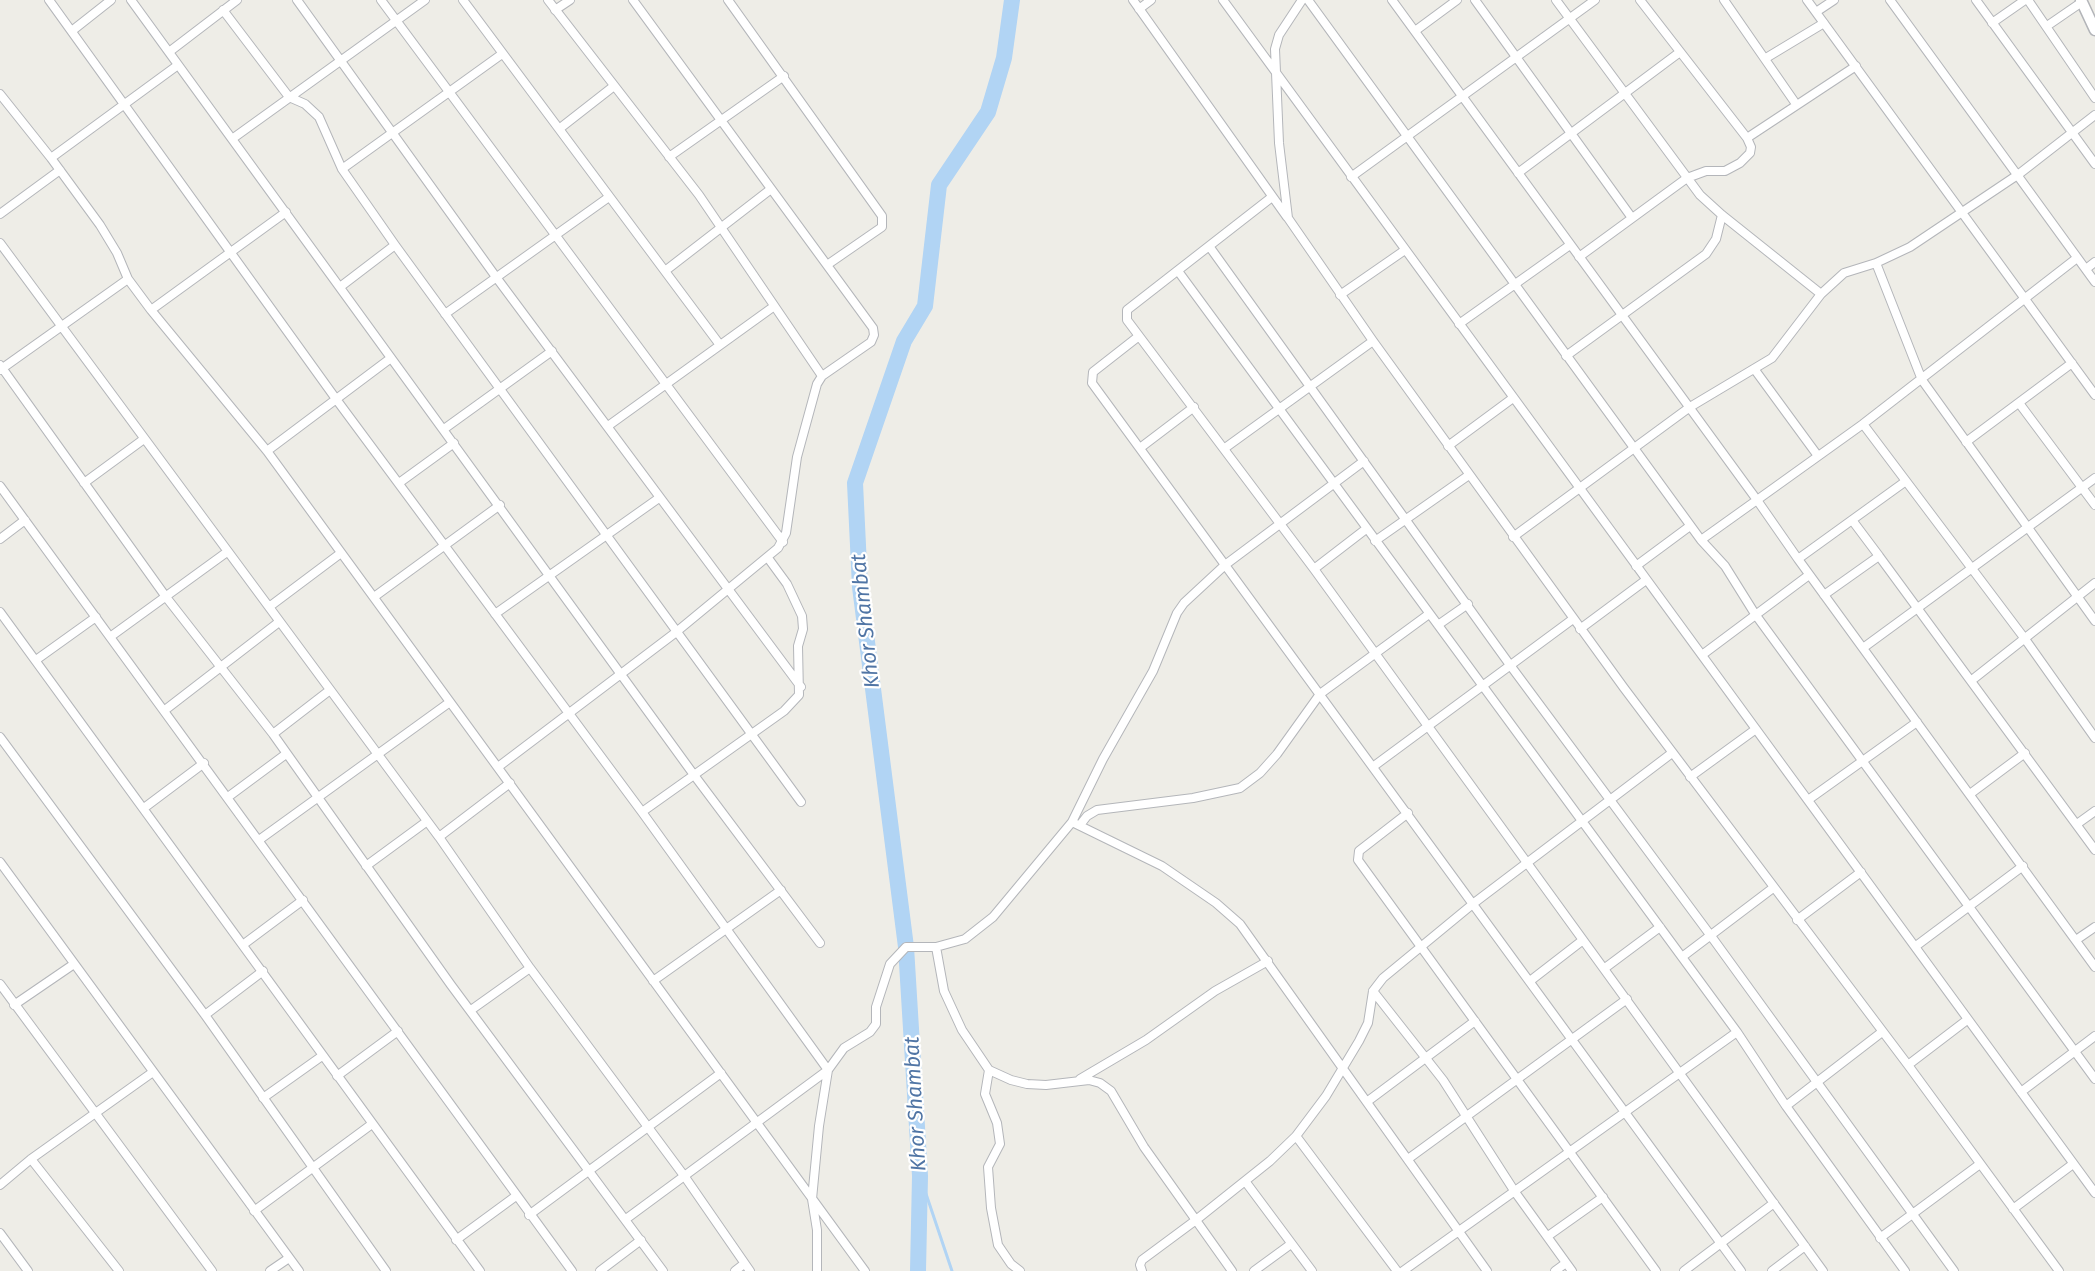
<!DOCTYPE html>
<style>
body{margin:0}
canvas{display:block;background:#eeede7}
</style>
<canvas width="2095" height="1271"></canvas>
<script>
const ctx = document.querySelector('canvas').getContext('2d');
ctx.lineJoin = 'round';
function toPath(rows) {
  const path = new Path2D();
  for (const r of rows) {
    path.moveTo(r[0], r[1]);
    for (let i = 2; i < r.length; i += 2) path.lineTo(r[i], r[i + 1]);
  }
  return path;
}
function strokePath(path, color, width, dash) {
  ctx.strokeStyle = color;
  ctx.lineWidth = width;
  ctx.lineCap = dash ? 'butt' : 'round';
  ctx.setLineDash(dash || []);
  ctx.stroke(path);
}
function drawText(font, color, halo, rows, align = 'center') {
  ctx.font = font + ' "Fira Sans",sans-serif';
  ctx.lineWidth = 4.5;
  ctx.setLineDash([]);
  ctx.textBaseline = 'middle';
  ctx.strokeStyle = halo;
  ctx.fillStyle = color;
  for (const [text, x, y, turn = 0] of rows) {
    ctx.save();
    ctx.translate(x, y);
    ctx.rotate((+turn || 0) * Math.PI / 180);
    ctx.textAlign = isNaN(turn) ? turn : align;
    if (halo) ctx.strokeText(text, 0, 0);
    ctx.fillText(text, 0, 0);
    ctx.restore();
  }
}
strokePath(toPath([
 [920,1176,952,1271]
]), '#b1d4f4', 3);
strokePath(toPath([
 [918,1271,920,1176,906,947,860,587,855,483,904,341,925,306,939,185,988,112,1004,58,1012,0]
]), '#b1d4f4', 16);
const street = toPath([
 [49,0,336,399,642,812,828,1070,626,1219],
 [131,0,694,775,820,943],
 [297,0,496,277,801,687],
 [381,0,783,542],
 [463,0,720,345],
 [548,0,699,195,822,376],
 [728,0,882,216,882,227,827,265],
 [1133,0,1287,217],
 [1223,0,2095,1193],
 [1302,0,1279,35,1275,49,1279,143,1288,218,1373,341,1624,688,1908,1065,2059,1271],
 [1308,0,1701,540],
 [1392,0,1757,500,1863,424,2077,258],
 [1475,0,1632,218],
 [1556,0,1700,195,1722,215,1821,294],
 [1724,0,1796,104],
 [1807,0,2095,395],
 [1890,0,2095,282],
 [1976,0,2095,164],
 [2028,0,2095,98],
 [1139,9,1151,0],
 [223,10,289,97,305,104,319,117,342,169,395,245,801,802],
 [555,10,570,0],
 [1816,12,1834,0],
 [1992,23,2025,0],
 [2047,26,2082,2],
 [73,30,111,0],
 [1415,31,1457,0],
 [169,52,237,0],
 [1766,58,1824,23],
 [0,94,51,158,100,225,117,253,128,279,151,310,267,451,865,1271],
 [559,129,614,86],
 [1747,138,1856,66],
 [232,139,425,0],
 [669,157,784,76],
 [51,158,178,65],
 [342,169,502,54],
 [1518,173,1680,52],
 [1351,177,1595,0],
 [1272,197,1127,310,1127,320,1314,569,1823,1271],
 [0,214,60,170],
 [0,243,439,837,530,968,685,1177,750,1271],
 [1209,246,1510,665,1711,936,1954,1271],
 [1579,257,1687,178,1706,171,1725,171,1740,163,1750,153,1751,147,1747,138,1640,0],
 [1876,263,1922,380,2095,621],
 [2086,269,2095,262],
 [665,271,771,189],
 [1178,271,1737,1032,1786,1106,1905,1271],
 [340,287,395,245],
 [1340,295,1405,250],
 [151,310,286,212],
 [445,314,609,197],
 [1459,324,1570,245],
 [1139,336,1093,372,1092,383,1741,1271],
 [1566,356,1706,254,1716,239,1722,215],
 [0,365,166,597,273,734,451,985,663,1271],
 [0,370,128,279],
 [1755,370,1818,456],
 [2019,403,2095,505],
 [1863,424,2025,639,2095,738],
 [608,426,773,307],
 [444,429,552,351],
 [1966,442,2072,363],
 [1448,446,1513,398],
 [1140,448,1194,407],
 [1225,448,1373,341],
 [267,451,391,358],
 [84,483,144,439],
 [399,483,454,443],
 [0,486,572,1271],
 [1852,520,1906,481],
 [1513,537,1690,407,1772,358,1821,294,1844,273,1876,263,1910,247,2019,174,2095,115],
 [0,539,25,520],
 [1375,541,1469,475],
 [1879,556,2095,850],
 [1798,559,2095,967],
 [1636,566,1690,526],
 [1314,569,1366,529],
 [1824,595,1879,556,1852,520,1798,559,1757,500,1701,540,1725,566,1755,614,2095,1079],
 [374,597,500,505],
 [269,607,341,553],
 [0,612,480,1271],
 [495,614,659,498],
 [1438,625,1468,604],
 [1580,629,1646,580],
 [110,637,227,552],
 [1863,648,2095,478],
 [1702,655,1809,575],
 [36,660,96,617],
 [1972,680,2095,583],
 [165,710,279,622],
 [273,734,330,690],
 [0,737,205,1015,386,1271],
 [1374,766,1573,619],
 [498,767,675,633,778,548,786,533,797,457,817,384,822,376,871,342,874,335,873,328,633,0],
 [1690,777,1756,729],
 [1970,794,2025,753],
 [228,797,286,754],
 [1808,800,1917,722],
 [144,808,204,763],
 [642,812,784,711,799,695,798,646,803,629,802,616,787,584,768,558],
 [1408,813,1359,851,1358,860,1656,1271],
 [1072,822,1162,866,1216,903,1240,924,1487,1271],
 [2077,824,2095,811],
 [1080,825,1087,816,1097,810,1193,798,1240,788,1260,773,1277,754,1320,694,1429,614],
 [439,837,510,783],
 [259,840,450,702],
 [0,862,299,1271],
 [366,866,426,822],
 [1797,920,1861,872],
 [2076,940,2095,927],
 [244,944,303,900],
 [1916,946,2023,866],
 [936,947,944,991,962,1030,989,1070,1011,1080,1027,1084,1046,1085,1089,1080,1100,1083,1111,1091,1144,1147,1232,1271],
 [1682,957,1773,888],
 [1605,968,1660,927],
 [653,981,781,890],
 [1530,981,1583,940],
 [0,984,212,1271],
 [1373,991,1443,1080,1515,1192,1572,1271],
 [14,1005,74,964],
 [471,1010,530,968],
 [205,1015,263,971],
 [1908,1065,1967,1020],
 [989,1070,985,1094,997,1123,1000,1144,988,1167,991,1208,998,1245,1011,1264,1020,1271],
 [337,1076,398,1031],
 [1080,1079,1146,1040,1215,991,1268,961],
 [2021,1092,2095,1036],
 [263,1098,322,1056],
 [1368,1101,1475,1021],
 [1786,1106,1882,1032],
 [1296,1136,1397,1271],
 [31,1159,119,1271],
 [1408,1159,1627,999],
 [1245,1181,1312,1271],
 [0,1185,31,1159,153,1072],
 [2013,1209,2073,1164],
 [254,1211,372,1124],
 [529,1215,721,1073],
 [0,1233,28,1271],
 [1548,1236,1603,1197],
 [1880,1238,1980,1164],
 [456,1240,516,1196],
 [270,1271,289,1258],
 [600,1271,641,1240],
 [735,1271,744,1264],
 [817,1271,817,1230,812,1199,819,1126,828,1070,844,1048,870,1032,876,1024,876,1007,890,964,906,947,936,947,965,939,993,917,1072,822,1103,759,1153,671,1177,613,1184,603,1225,565,1364,461],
 [1142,1271,1140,1265,1142,1260,1196,1220,1270,1161,1296,1136,1326,1096,1359,1041,1368,1023,1373,991,1383,978,1474,903,1672,753],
 [1254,1271,1291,1244],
 [1403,1271,1737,1032],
 [1555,1271,1566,1263],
 [1684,1271,1774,1203],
 [1772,1271,1805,1246]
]);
const secondary = toPath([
 [2081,0,2095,30]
]);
strokePath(street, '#b4b6ba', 10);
strokePath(secondary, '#b3b5b9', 13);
strokePath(street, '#fff', 8);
strokePath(secondary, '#fff', 10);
drawText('italic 21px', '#5075a5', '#fff', [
 ["Khor Shambat",866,621,-96],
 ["Khor Shambat",916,1104,-93]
]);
</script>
